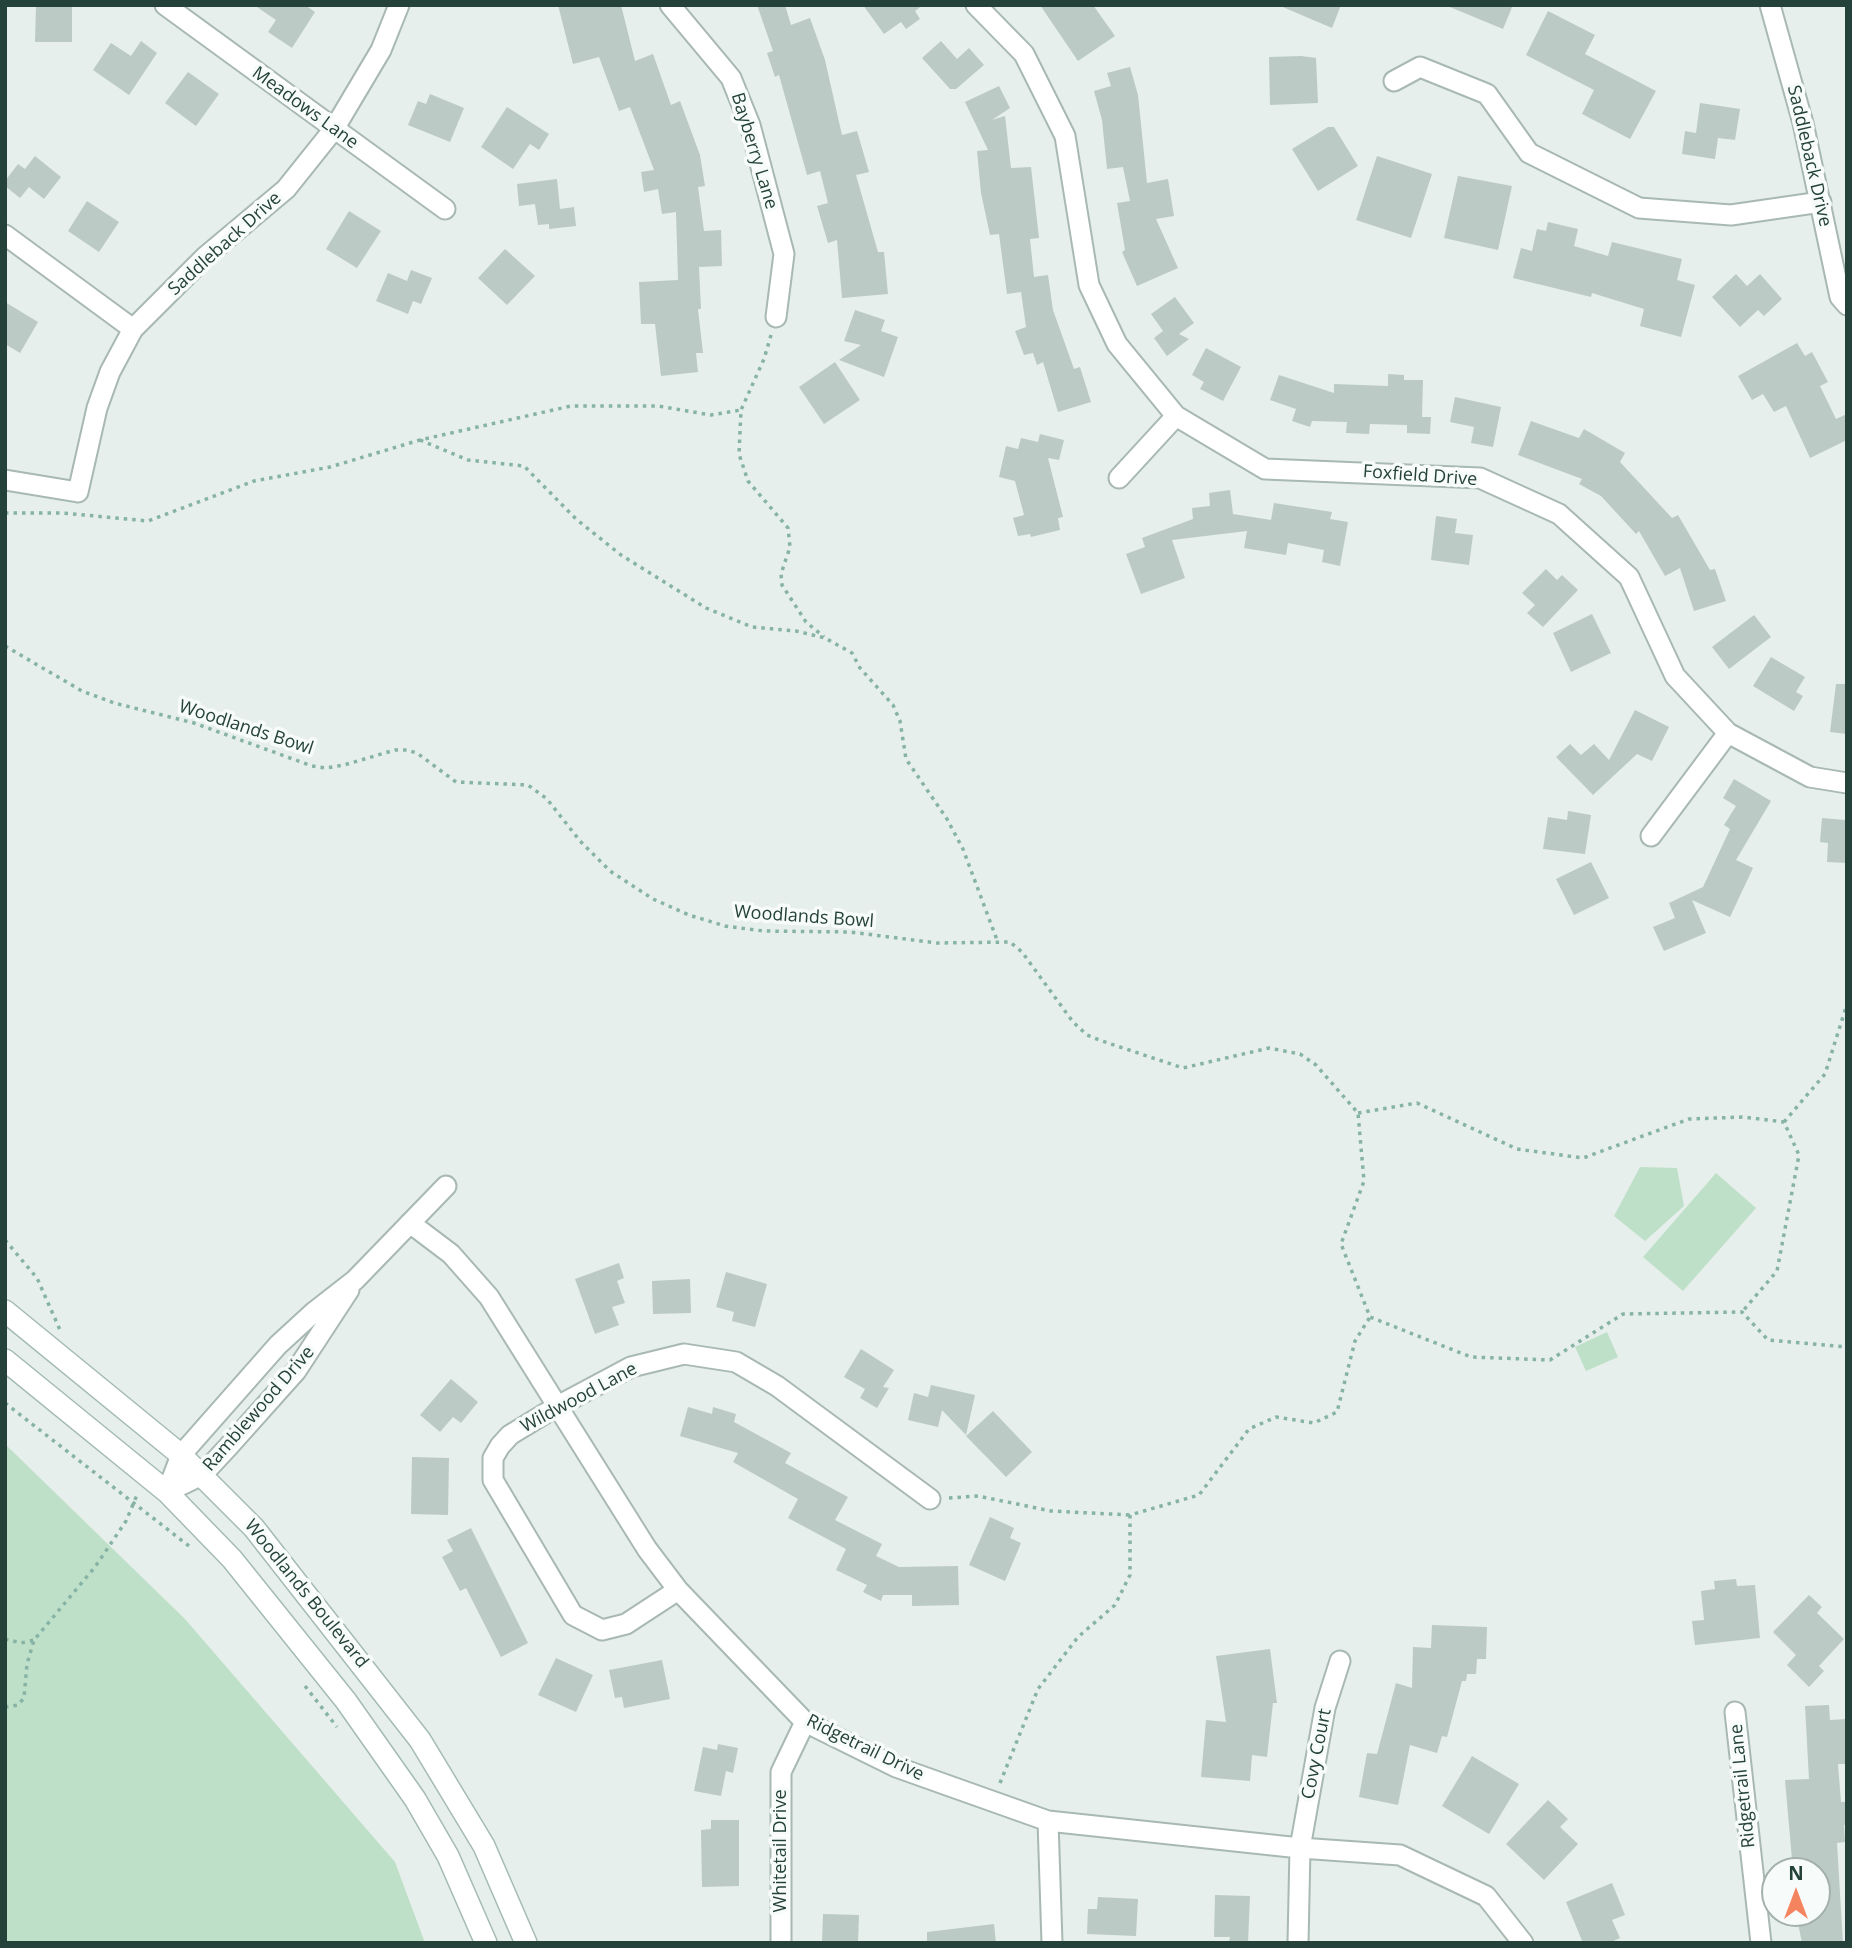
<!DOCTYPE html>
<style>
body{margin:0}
#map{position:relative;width:1852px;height:1948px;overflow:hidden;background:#e6efeb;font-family:"Open Sans",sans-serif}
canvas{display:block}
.frame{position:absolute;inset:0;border:7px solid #24423a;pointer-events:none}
.north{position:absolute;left:1761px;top:1857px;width:70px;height:70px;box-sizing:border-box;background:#f7fbf9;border:2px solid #a3b1ad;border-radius:50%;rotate:0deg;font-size:19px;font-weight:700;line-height:28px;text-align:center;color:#24423a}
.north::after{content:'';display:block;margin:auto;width:24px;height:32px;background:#f4845f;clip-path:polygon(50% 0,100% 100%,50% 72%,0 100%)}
</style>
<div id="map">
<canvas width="1852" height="1948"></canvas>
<div class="frame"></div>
<div class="north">N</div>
</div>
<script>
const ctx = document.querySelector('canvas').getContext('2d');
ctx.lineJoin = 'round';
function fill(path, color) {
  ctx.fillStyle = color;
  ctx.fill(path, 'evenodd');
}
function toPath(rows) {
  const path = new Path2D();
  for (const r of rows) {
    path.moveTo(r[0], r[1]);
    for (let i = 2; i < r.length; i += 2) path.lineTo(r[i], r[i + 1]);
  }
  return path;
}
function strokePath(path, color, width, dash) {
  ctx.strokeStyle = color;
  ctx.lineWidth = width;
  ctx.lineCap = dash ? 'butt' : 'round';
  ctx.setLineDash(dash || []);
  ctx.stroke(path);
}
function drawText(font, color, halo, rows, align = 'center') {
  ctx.font = font + ' "Open Sans",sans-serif';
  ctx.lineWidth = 7;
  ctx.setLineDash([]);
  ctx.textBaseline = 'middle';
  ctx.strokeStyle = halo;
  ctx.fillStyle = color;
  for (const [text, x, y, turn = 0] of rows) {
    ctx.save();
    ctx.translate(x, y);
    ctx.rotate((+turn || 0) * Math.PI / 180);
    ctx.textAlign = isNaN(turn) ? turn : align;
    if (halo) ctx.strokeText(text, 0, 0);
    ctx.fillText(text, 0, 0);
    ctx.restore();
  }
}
fill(toPath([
 [1640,1167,1677,1168,1684,1206,1645,1241,1614,1216],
 [1716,1173,1756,1208,1683,1291,1643,1257],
 [1607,1332,1618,1357,1586,1371,1575,1347],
 [5,1444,185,1619,395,1862,425,1943,5,1943]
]), '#bfe0c8');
fill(toPath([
 [254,5,305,5,315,12,292,48,268,32,276,20],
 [558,5,621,5,635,61,653,54,671,105,680,101,700,155,705,186,698,187,704,231,721,230,722,266,699,267,701,309,698,309,703,353,696,353,698,372,661,376,655,324,641,324,639,282,678,280,676,212,662,214,658,189,644,192,641,172,654,170,630,107,619,111,599,57,573,64],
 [757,5,785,5,791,25,810,18,825,60,842,135,857,131,869,172,856,175,878,252,884,252,888,294,842,298,837,240,828,243,817,206,828,203,820,171,807,175,779,75,775,77,767,53,773,51],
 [863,5,923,5,915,11,920,19,906,29,901,22,884,34],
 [1040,5,1093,5,1115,36,1078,61],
 [1278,5,1341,5,1332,28],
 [1445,5,1513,5,1503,29],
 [36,6,72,6,72,42,35,42],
 [1548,11,1595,35,1585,54,1656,91,1630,139,1582,114,1594,90,1526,55],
 [141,41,157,53,129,95,93,70,111,43,131,56],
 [941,41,957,59,969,48,984,65,956,89,950,89,922,58],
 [1301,56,1316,58,1318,103,1270,105,1269,57],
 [1130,67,1138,95,1147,183,1168,179,1174,216,1156,219,1178,268,1137,286,1122,252,1125,250,1117,203,1130,201,1123,167,1107,169,1102,120,1094,91,1111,86,1107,73],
 [188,72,219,94,196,126,165,103],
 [999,86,1010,108,992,120,1005,116,1011,168,1031,167,1039,238,1030,239,1034,277,1048,275,1053,310,1074,369,1080,367,1091,402,1058,412,1043,362,1037,365,1033,353,1024,355,1015,331,1026,327,1021,292,1007,294,999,234,990,235,981,193,977,151,988,150,965,102],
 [430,94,464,108,450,142,408,125,418,101,426,104],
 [1700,103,1740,109,1735,140,1718,138,1715,159,1682,154,1685,131,1696,133],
 [507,107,549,134,539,150,530,144,513,169,481,147],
 [1328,127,1334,127,1358,166,1318,191,1292,149],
 [35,156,61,177,44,199,29,187,20,198,5,186,5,181,18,164,25,169],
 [1377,156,1432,174,1411,238,1356,220],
 [1458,176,1512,186,1498,250,1444,238],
 [557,179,560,209,574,207,576,226,549,229,549,224,538,225,535,204,519,206,517,184],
 [87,201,119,222,99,252,68,231],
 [349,211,381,231,357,268,326,249],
 [1548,222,1578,229,1574,246,1608,256,1612,242,1682,259,1677,280,1695,285,1681,337,1640,326,1644,309,1592,293,1591,297,1513,278,1521,248,1532,251,1537,229,1546,231],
 [505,249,535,276,507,305,478,278],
 [411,270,432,278,421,304,413,301,408,314,376,301,388,273,407,281],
 [1736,274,1747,286,1760,274,1782,299,1764,316,1758,310,1740,327,1712,297],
 [1175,297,1194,323,1179,334,1189,339,1167,356,1154,338,1163,331,1151,314],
 [5,302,38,322,20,353,5,344],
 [855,310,885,320,881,331,898,337,884,377,839,360,861,345,844,341],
 [1797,343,1805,356,1812,352,1828,382,1820,386,1836,419,1847,414,1847,440,1810,458,1786,406,1774,412,1763,394,1752,400,1738,376],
 [1206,348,1241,367,1223,401,1200,389,1204,382,1192,375],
 [835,362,860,400,824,424,799,387],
 [1388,374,1404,375,1404,380,1423,380,1422,417,1431,417,1430,434,1407,433,1407,425,1370,424,1369,434,1346,433,1347,422,1312,421,1310,427,1292,421,1296,409,1270,400,1279,375,1334,393,1334,384,1388,386],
 [1455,397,1501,407,1493,447,1471,443,1474,427,1450,422],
 [1531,421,1579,438,1584,429,1625,453,1620,462,1672,518,1678,515,1710,570,1715,569,1726,601,1694,611,1680,568,1665,576,1639,531,1636,534,1601,496,1579,484,1582,479,1518,455],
 [1040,434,1064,440,1059,460,1048,458,1063,517,1058,518,1060,530,1031,537,1030,534,1018,536,1013,518,1024,515,1015,481,999,477,1006,446,1018,449,1021,438,1038,442],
 [1230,490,1233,514,1271,520,1274,503,1332,512,1330,519,1348,522,1340,566,1322,562,1324,550,1288,543,1286,555,1244,548,1247,531,1172,540,1185,578,1141,594,1126,554,1145,547,1142,538,1193,519,1192,508,1210,506,1209,493],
 [1436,516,1457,519,1455,533,1473,535,1469,565,1431,560],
 [1546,569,1557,580,1562,575,1578,590,1543,627,1527,613,1535,605,1522,593],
 [1592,614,1611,653,1571,672,1553,633],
 [1754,615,1771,637,1729,669,1712,647],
 [1771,657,1805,677,1796,692,1803,696,1794,711,1753,686],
 [1836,684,1847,684,1847,734,1830,732],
 [1635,710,1669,727,1652,761,1637,754,1593,795,1556,757,1570,744,1581,755,1594,744,1609,760],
 [1734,779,1771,801,1736,860,1753,868,1730,917,1692,900,1706,933,1664,951,1653,927,1675,918,1669,903,1703,887,1730,829,1724,825,1736,806,1723,798],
 [1568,811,1591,815,1585,854,1543,849,1548,817,1567,820],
 [1822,818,1845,820,1847,863,1827,862,1828,843,1820,842],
 [1591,862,1609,898,1574,915,1556,879],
 [619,1263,624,1278,617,1281,625,1303,612,1307,619,1325,595,1334,575,1279],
 [726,1272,767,1284,755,1327,732,1321,734,1312,716,1307],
 [690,1279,691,1313,653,1314,652,1281],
 [861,1349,894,1370,883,1387,889,1388,877,1408,860,1398,865,1389,844,1377],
 [451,1379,478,1402,461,1423,453,1417,440,1432,420,1415],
 [931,1385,975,1395,966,1435,942,1410,938,1427,908,1420,914,1393,928,1397],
 [688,1407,712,1414,713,1407,736,1414,734,1422,791,1453,785,1463,848,1497,835,1520,882,1544,876,1556,899,1567,958,1566,959,1605,912,1606,912,1595,883,1595,881,1601,863,1592,867,1585,836,1570,846,1549,788,1518,798,1499,733,1462,738,1453,680,1436],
 [993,1411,1032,1452,1006,1477,966,1436],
 [412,1457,449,1458,448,1515,411,1514],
 [990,1517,1014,1528,1010,1538,1021,1543,1005,1581,969,1565],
 [471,1528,528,1643,501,1657,466,1588,460,1591,442,1557,453,1551,447,1540],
 [1736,1579,1737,1586,1755,1585,1760,1638,1695,1645,1692,1621,1704,1620,1701,1591,1715,1589,1714,1581],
 [1809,1595,1822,1607,1817,1613,1844,1639,1819,1666,1824,1671,1809,1687,1787,1665,1796,1655,1773,1632],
 [1432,1625,1487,1627,1486,1659,1477,1659,1476,1674,1467,1674,1466,1681,1462,1681,1447,1737,1442,1736,1437,1753,1410,1745,1398,1805,1359,1797,1367,1753,1377,1754,1396,1683,1412,1688,1413,1647,1431,1648],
 [1270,1649,1277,1703,1273,1703,1267,1757,1252,1755,1250,1781,1201,1777,1206,1720,1226,1722,1216,1656],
 [556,1658,593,1675,576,1712,538,1695],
 [662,1660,670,1699,624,1708,622,1697,615,1698,609,1670],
 [1829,1705,1830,1720,1847,1719,1847,1764,1838,1764,1841,1802,1847,1802,1847,1825,1844,1825,1845,1842,1837,1843,1843,1943,1802,1943,1796,1913,1817,1913,1817,1871,1793,1871,1785,1780,1809,1779,1805,1706],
 [718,1744,738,1748,733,1773,726,1771,721,1796,694,1791,703,1747,717,1750],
 [1472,1756,1519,1784,1489,1834,1442,1806],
 [1548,1800,1568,1819,1560,1827,1578,1844,1544,1880,1506,1844],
 [711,1820,739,1820,739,1886,702,1887,701,1830,711,1829],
 [1612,1883,1625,1915,1612,1920,1620,1938,1609,1943,1583,1943,1566,1902],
 [1215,1895,1250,1896,1248,1943,1229,1943,1230,1937,1214,1937],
 [1098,1897,1138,1899,1136,1936,1087,1934,1088,1909,1097,1909],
 [823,1914,859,1915,858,1943,822,1943],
 [994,1924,996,1943,927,1943,927,1932]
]), '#bbcac4');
const street = toPath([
 [165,5,445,209],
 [670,5,731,78,750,125,784,254,776,317],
 [976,5,1024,54,1065,136,1089,285,1117,344,1176,416,1265,469,1480,478,1559,514,1629,577,1675,676,1728,733,1810,777,1847,783],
 [1770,5,1803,123,1840,297,1847,305],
 [1394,81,1420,67,1487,94,1529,153,1639,208,1731,215,1821,202],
 [5,235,133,329],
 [1119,478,1176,416],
 [5,480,78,492],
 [78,492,97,408,110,372,133,329,206,256,286,189,334,129,381,50,399,5],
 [1651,836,1728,733],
 [410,1223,451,1254,489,1297,647,1549,678,1590,805,1722,896,1767,1048,1821,1300,1848,1400,1855,1486,1896,1523,1943],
 [167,1492,181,1455,278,1345,314,1312,355,1280,446,1186],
 [167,1492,202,1475,229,1446,296,1371,349,1290],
 [678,1590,626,1624,602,1630,573,1615,493,1480,493,1458,500,1446,510,1435,556,1407,631,1367,684,1354,736,1362,777,1386,930,1499],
 [1735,1712,1761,1943],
 [1048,1821,1052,1943],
 [781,1943,781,1772,805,1722],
 [1298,1943,1300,1848,1325,1708,1340,1661]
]);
const secondary = toPath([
 [5,1311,181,1455,254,1528,420,1740,484,1846,526,1943],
 [5,1360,167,1492,232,1559,346,1701,415,1799,448,1856,486,1943]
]);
strokePath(street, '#a8b8b2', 23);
strokePath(secondary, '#a4bbb3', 24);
strokePath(toPath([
 [771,335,764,359,741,410,739,454,748,481,788,528,790,547,781,574,782,585,806,622,824,637],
 [420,440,468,460,524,466,576,519,621,555,706,608,752,627,796,631,825,638,852,653,860,668,893,705,900,721,906,759,947,819,963,849,997,940],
 [5,513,63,513,148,521,254,481,330,467,420,440,571,406,658,406,711,415,741,410],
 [5,646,82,691,114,703,194,723,312,766,326,768,344,765,395,750,407,750,417,753,456,782,528,785,547,799,580,841,610,871,653,899,689,915,725,926,763,931,850,932,937,943,1010,942,1022,952,1073,1022,1087,1035,1102,1041,1183,1068,1269,1048,1300,1054,1316,1065,1358,1113,1364,1181,1341,1244,1370,1317,1471,1357,1550,1360,1623,1314,1742,1312,1768,1340,1847,1347],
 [1358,1113,1417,1103,1517,1149,1583,1158,1689,1119,1743,1117,1784,1122,1799,1155,1777,1271,1742,1312],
 [1784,1122,1825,1074,1847,1004],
 [5,1240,37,1278,60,1330],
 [5,1403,189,1546],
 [949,1498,978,1496,1051,1511,1130,1515],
 [5,1639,21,1643,34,1640],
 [305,1686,337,1727],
 [5,1707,18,1705,24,1698,27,1664,34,1640,95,1567,126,1521,137,1495],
 [1000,1783,1038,1689,1078,1637,1115,1605,1130,1575,1130,1515,1199,1495,1249,1429,1276,1417,1314,1423,1337,1412,1355,1341,1370,1317]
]), '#86b3a5', 3.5, [3.5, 5]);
strokePath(street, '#fff', 19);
strokePath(secondary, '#fff', 21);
drawText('18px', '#24423a', '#f7fbf9', [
 ["Meadows Lane",305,108,36],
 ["Bayberry Lane",754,151,73],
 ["Saddleback Drive",1809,156,77],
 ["Saddleback Drive",225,244,-42],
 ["Foxfield Drive",1420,476,4],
 ["Woodlands Bowl",246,728,18],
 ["Woodlands Bowl",804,917,4],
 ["Wildwood Lane",579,1398,-28],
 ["Ramblewood Drive",259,1409,-49],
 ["Woodlands Boulevard",306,1594,51],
 ["Ridgetrail Drive",865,1748,26],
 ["Covy Court",1317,1754,-79],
 ["Ridgetrail Lane",1743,1786,-96],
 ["Whitetail Drive",781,1851,-90]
]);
</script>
